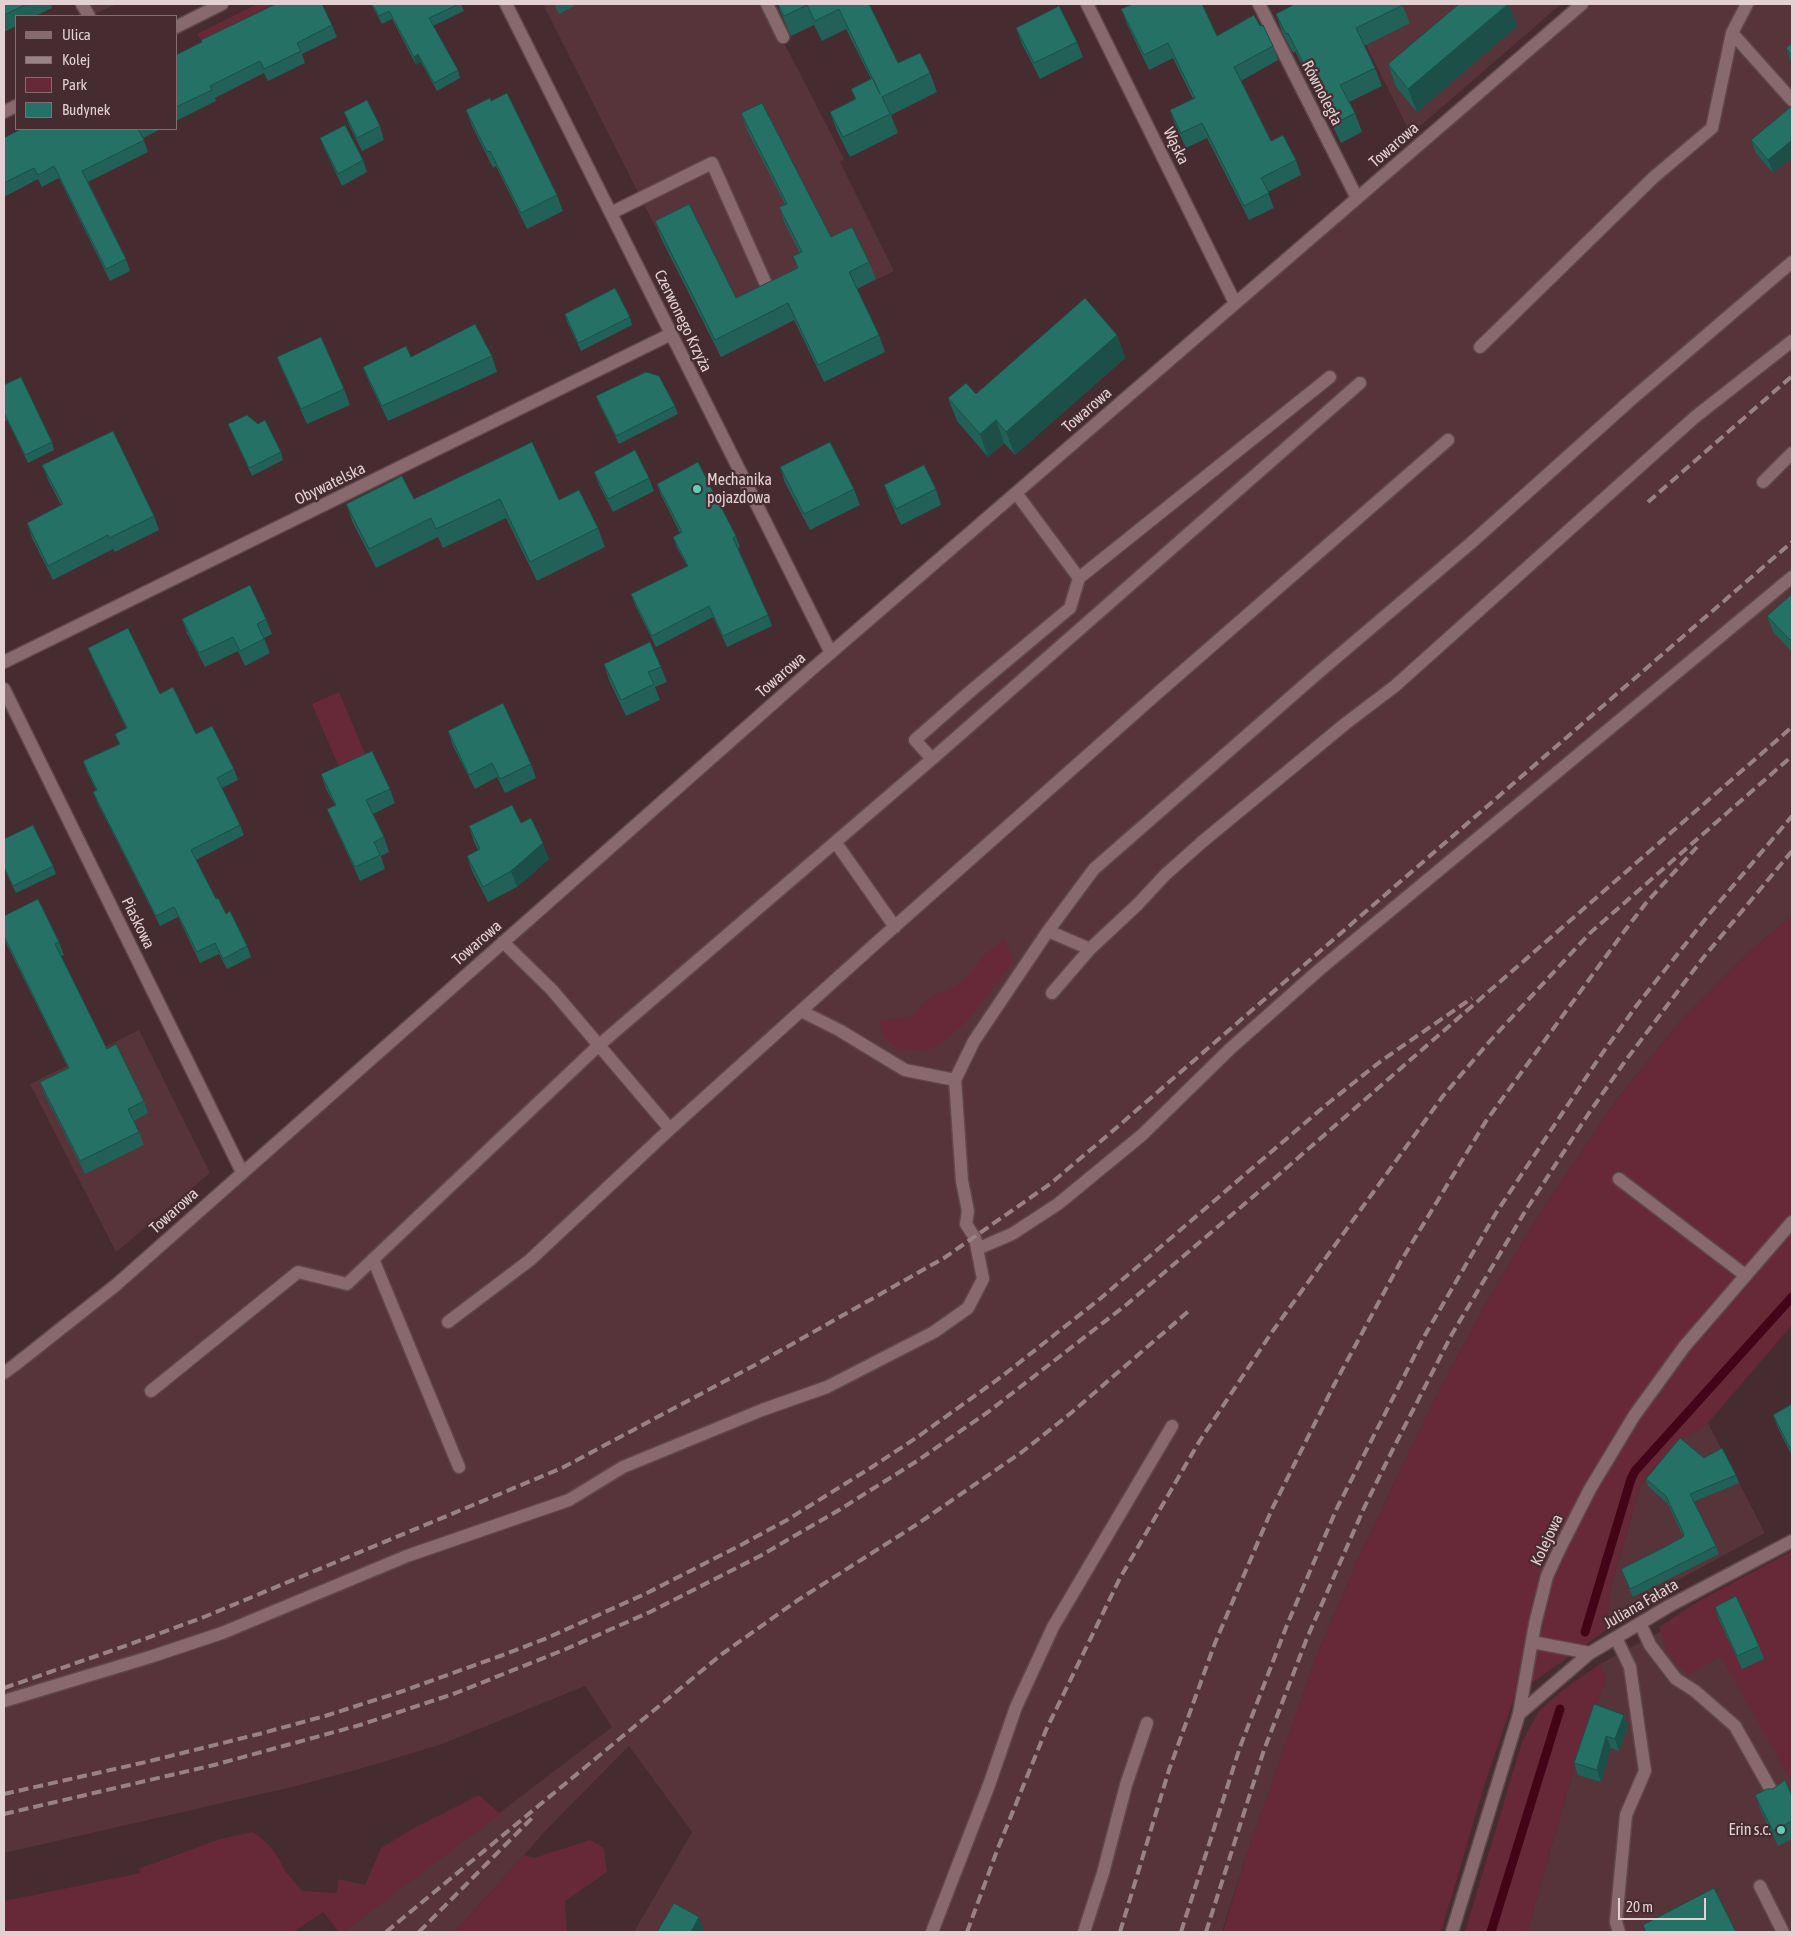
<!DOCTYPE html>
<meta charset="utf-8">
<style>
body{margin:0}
#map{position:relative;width:1796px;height:1936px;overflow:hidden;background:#462b30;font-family:"Asap Condensed",sans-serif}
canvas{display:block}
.frame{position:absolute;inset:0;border:5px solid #e2d0d2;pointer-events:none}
.legend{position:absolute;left:15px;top:15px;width:162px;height:115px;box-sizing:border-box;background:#462b30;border:1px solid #846d71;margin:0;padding:6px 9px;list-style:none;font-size:15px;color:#e2d0d2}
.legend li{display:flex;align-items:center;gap:10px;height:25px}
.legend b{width:25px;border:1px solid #846d71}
.scale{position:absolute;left:1618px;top:1898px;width:88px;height:22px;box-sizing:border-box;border:2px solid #e2d0d2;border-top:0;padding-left:6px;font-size:15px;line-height:18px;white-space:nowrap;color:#e2d0d2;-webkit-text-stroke:4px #462b30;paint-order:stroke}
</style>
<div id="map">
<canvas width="1796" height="1936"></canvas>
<div class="frame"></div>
<ul class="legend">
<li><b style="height:6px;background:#88696d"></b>Ulica</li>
<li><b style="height:6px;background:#988286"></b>Kolej</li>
<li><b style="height:14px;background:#672937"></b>Park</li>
<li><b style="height:14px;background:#267165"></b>Budynek</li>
</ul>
<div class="scale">20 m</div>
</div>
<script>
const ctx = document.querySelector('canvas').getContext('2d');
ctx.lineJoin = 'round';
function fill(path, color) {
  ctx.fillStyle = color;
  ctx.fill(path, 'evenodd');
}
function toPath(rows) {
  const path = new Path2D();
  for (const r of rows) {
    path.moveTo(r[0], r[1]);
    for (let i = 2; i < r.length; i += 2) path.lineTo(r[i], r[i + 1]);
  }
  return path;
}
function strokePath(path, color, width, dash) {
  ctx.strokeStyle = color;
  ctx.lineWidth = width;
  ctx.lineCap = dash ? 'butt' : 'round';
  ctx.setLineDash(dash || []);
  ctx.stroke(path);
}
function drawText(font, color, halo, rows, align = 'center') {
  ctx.font = font + ' "Asap Condensed",sans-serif';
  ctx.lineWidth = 4.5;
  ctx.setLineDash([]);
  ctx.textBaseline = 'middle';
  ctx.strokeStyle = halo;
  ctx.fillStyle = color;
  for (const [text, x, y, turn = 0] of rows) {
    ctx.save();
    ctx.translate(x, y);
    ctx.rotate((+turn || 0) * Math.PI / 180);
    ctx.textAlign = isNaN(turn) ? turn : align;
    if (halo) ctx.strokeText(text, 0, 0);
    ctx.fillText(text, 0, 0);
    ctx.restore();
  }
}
fill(toPath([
 [75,4,117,4,90,16,81,16],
 [543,4,764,4,844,159,840,162,894,271,721,357],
 [1345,4,1561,4,1411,134],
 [1585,4,1792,4,1792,916,1748,953,1678,1024,1615,1102,1545,1205,1490,1296,1440,1389,1399,1473,1360,1555,1317,1655,1244,1862,1222,1932,634,1932,692,1832,629,1746,549,1827,455,1932,343,1932,612,1727,585,1686,442,1744,363,1768,292,1787,4,1853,4,1376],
 [139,1030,210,1173,116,1252,30,1084],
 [1708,1423,1765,1533,1645,1598,1606,1625,1612,1583,1641,1484,1682,1440],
 [1792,1561,1792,1932,1527,1932,1576,1761,1606,1678,1600,1664]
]), '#56343a');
fill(toPath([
 [257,4,277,4,202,41,197,34],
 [339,692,368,761,341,772,312,704],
 [1792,916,1792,1325,1708,1423,1682,1440,1641,1484,1612,1583,1606,1630,1515,1695,1486,1780,1441,1932,1223,1932,1244,1862,1317,1655,1360,1555,1399,1473,1440,1389,1490,1296,1545,1205,1615,1102,1678,1024,1748,953],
 [1004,939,1012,956,1009,968,969,1019,942,1044,925,1051,899,1049,882,1036,880,1020,911,1017,921,1005,931,997,953,988,969,975,982,957],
 [1792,1551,1792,1782,1721,1657,1689,1674,1676,1664,1666,1648,1659,1627,1699,1601],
 [1600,1664,1606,1678,1576,1761,1527,1932,1465,1932,1522,1742,1539,1711,1564,1689],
 [479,1795,500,1814,343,1932,339,1932,323,1912,293,1932,4,1932,4,1901,141,1873,138,1869,220,1839,253,1832,269,1845,279,1859,285,1871,302,1891,337,1893,338,1879,365,1885,381,1848,414,1828],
 [590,1840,604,1848,607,1872,565,1901,567,1932,455,1932,524,1855,534,1858]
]), '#672937');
strokePath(toPath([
 [1585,1632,1631,1479,1635,1471,1792,1297],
 [1491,1932,1560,1709]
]), '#430318', 9);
const minor = toPath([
 [82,4,89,16],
 [506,4,831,653],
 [767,4,783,37],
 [1087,4,1235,303],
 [1259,4,1357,198],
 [176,27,222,4],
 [1732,33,1792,100],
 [4,112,16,106],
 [611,213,712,163,769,291],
 [1792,262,1633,398,1471,543,1318,673,1094,869,1048,931,1090,949,1138,904,1165,875,1202,842,1345,724,1395,686,1695,417,1792,341],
 [1480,347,1654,177,1712,128,1732,33,1747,4],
 [1763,482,1792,453],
 [1016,493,1079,578],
 [4,662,671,334],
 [4,689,242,1172],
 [932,759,1360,383],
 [836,843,895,927],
 [503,942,552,990,670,1129],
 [1052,993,1090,949],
 [801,1011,839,1030,905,1070,955,1080,974,1041,1048,931],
 [1619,1179,1745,1275],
 [977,1249,1012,1234,1058,1204,1142,1135,1231,1048,1319,970,1792,577],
 [373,1259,459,1467],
 [448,1322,530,1260,670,1129,875,944,1152,698,1448,440],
 [4,1373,15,1365,116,1285,811,670,1582,4],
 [151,1391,298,1272,347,1284,598,1046,932,759,915,740,973,689,1070,608,1079,578,1330,377],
 [1640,1623,1650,1645,1676,1679,1695,1691,1735,1726,1775,1797],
 [1616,1638,1630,1667,1645,1771,1626,1815,1616,1922,1619,1932],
 [1532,1642,1590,1653],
 [4,1701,150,1657,222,1633,407,1556,569,1500,623,1467,762,1410,827,1387,934,1332,968,1308,983,1279,975,1238,966,1224,968,1211,962,1181,955,1080],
 [1519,1714,1590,1653,1669,1606,1792,1541],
 [1760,1886,1783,1932],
 [932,1932,989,1785,1016,1707,1053,1627,1172,1426],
 [1084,1932,1103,1873,1126,1785,1147,1723],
 [1452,1932,1519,1714,1535,1624,1547,1576,1561,1546,1590,1489,1634,1416,1684,1347,1792,1222]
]);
strokePath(minor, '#5f484c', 15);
strokePath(minor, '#88696d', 12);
strokePath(toPath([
 [1648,502,1792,376],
 [4,1688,128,1645,204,1617,562,1468,755,1365,944,1258,1050,1184,1108,1135,1792,542],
 [4,1794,146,1762,259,1734,325,1716,400,1692,503,1655,547,1638,645,1594,739,1546,787,1520,872,1467,916,1438,1001,1377,1101,1298,1327,1104,1381,1061,1472,998],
 [4,1814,214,1765,360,1725,456,1693,566,1649,650,1612,760,1556,839,1510,917,1461,988,1412,1126,1305,1275,1178,1792,727],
 [386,1932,722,1654,798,1600,916,1525,1022,1452,1071,1413,1191,1309],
 [419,1932,532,1818],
 [967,1932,998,1848,1046,1730,1120,1578,1199,1442,1272,1332,1443,1096,1489,1042,1590,933,1792,756],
 [1120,1932,1169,1770,1215,1643,1272,1509,1334,1385,1401,1261,1486,1121,1623,933,1646,903,1697,847],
 [1181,1932,1240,1747,1287,1625,1337,1508,1425,1335,1496,1213,1599,1058,1637,1005,1711,912,1792,816],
 [1206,1932,1264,1750,1307,1638,1364,1508,1393,1449,1452,1334,1526,1210,1589,1113,1626,1060,1703,958,1792,851]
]), '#988286', 4, [10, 5]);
fill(toPath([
 [4,4,51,4,52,8,35,16,16,16,16,26,4,32],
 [371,4,461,4,464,11,433,26,458,70,460,78,437,91,421,62,416,65,392,19,382,24],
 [554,4,578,4,559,14],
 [777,4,869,4,898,63,930,73,937,92,891,115,898,133,850,157,837,131,830,112,855,99,851,89,871,79,846,29,822,41,814,25,791,36],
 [1402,4,1410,23,1364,46,1375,68,1382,86,1349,102,1355,113,1362,132,1341,143,1295,51,1293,53,1282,32,1276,14],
 [1509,4,1517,26,1417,112,1396,87,1388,64],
 [1121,9,1217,36,1260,26,1273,46,1278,60,1241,81,1271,141,1296,160,1301,175,1268,192,1274,208,1249,220,1207,138,1186,148,1175,124,1170,110,1193,99,1173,58,1149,70,1127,24],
 [332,25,337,37,302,54,305,63,268,81,264,73,215,98,216,101,176,121,176,55],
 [1016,28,1077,42,1083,57,1040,79,1022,44],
 [1792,43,1792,65,1786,48],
 [1792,106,1773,173,1756,153,1751,140],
 [466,110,557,195,563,211,527,229,496,166,493,168,472,126],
 [344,112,380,126,384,140,362,151,349,125],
 [741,113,831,237,869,262,876,279,857,289,879,335,885,352,824,382,794,320,721,357,661,238,655,221,736,298,797,268,793,256,800,253,785,224,779,207,785,204,747,130],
 [21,129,161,129,143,138,148,152,88,182,126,259,130,271,110,281,59,178,42,187,38,179,4,197,4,138],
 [320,138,363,160,367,172,342,186,325,150],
 [565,314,630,317,632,325,581,351,567,322],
 [1117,335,1125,358,1015,455,1004,443,988,457,957,421,948,398,976,394],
 [492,356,497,372,388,421,369,382,363,367,411,357],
 [277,357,344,389,350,405,307,424,283,372],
 [4,385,52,442,54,450,28,463,7,420,4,422],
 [596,396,675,406,678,414,619,444,599,404],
 [228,424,281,452,283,460,252,476,231,431],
 [532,442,559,500,598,528,605,547,537,581,506,518,443,548,438,537,376,568,353,523,346,504,414,499],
 [42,465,154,516,159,530,115,552,113,549,53,580,32,538,27,523,61,505,48,480],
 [780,467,854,489,860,505,810,530,785,483],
 [594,472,649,478,654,491,613,512,599,485],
 [657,484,736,536,740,547,738,548,768,615,772,626,727,647,713,617,656,647,635,605,631,594,687,566,677,548,673,537,680,533,661,495],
 [884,485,936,489,941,505,901,525,890,501],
 [1792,594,1792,652,1773,632,1767,616],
 [182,619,266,619,272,634,264,638,270,653,245,666,238,651,205,667,187,633],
 [88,648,160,694,196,734,234,769,238,780,222,788,240,825,244,835,196,860,216,899,247,946,251,957,227,969,219,954,200,963,178,917,160,926,97,802,93,792,96,790,87,772,83,761,119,744,115,734,126,728,92,658],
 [604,664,661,667,667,682,655,687,660,700,626,716,609,680],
 [448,731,531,764,536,778,505,793,497,777,475,789,453,746],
 [321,774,390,789,395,803,373,814,384,837,389,852,381,856,385,869,360,881,333,823,327,809,335,805,326,789],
 [521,823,549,859,517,887,488,902,472,871,467,856,478,850,474,842,469,826],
 [4,839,53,866,56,874,16,893,4,869],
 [4,916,59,942,64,955,61,956,107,1049,144,1101,148,1113,134,1121,139,1132,144,1145,85,1174,45,1095,40,1082,68,1068,4,939],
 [1792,1404,1792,1456,1779,1430,1773,1415],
 [1704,1458,1736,1475,1739,1483,1693,1502,1716,1546,1719,1554,1633,1597,1621,1569,1663,1548,1683,1537,1683,1536,1668,1504,1648,1486,1646,1479],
 [1715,1607,1759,1646,1764,1659,1742,1669,1719,1620],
 [1624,1715,1628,1727,1619,1751,1611,1748,1601,1782,1578,1775,1574,1763],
 [1755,1795,1792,1796,1792,1839,1778,1846,1761,1811]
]), '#216157');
fill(toPath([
 [1509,4,1517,26,1417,112,1408,89],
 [418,54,421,62,416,65,414,57],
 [1792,140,1792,158,1773,173,1768,160],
 [1117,335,1125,358,1015,455,1006,432],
 [996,420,1004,443,988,457,980,434],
 [543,843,549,859,517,887,511,871],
 [1624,1715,1628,1727,1619,1751,1615,1739],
 [1606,1736,1611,1748,1601,1782,1597,1770],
 [699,1917,705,1932,691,1932]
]), '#1b4f47');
const building = toPath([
 [4,4,27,4,4,15,4,4],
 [276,4,322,4,332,25,297,43,301,51,264,69,260,61,210,86,212,90,176,107,176,55,202,42,201,40,276,4],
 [372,4,459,4,429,18,458,70,434,83,418,54,414,57,389,11,379,16,372,4],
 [778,4,869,4,898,63,920,53,930,73,882,97,890,114,843,137,830,112,856,99,851,89,873,78,880,94,839,9,815,21,807,5,784,16,778,4],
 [1133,4,1202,4,1217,36,1254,15,1260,26,1263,25,1273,46,1234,67,1271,141,1283,135,1296,160,1261,178,1269,193,1244,206,1202,123,1181,133,1170,110,1195,98,1168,43,1144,55,1121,9,1133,4],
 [1295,4,1402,4,1403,5,1356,28,1375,68,1340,85,1355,113,1334,124,1288,33,1286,34,1276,14,1295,4],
 [1459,4,1508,4,1408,89,1388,64,1459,4],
 [1059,6,1077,42,1034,63,1016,28,1059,6],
 [1792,43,1792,56,1786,48,1792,43],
 [507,93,557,195,521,213,490,151,487,152,466,110,490,98,491,101,507,93],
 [367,100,380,126,357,138,344,112,367,100],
 [762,103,831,237,852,227,869,262,849,272,879,335,818,365,788,303,715,340,655,221,689,204,736,298,798,268,793,256,802,252,779,207,787,204,741,113,762,103],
 [1792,106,1792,140,1768,160,1751,140,1792,106],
 [345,125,363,160,338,174,320,138,345,125],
 [21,129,138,129,144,140,82,171,126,259,106,269,54,166,38,175,34,168,4,183,4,138,21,129],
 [615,288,630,317,578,343,565,314,615,288],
 [1085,298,1117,335,1006,432,996,420,980,434,948,398,966,383,976,394,1085,298],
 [475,324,492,356,382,406,363,367,406,346,411,357,475,324],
 [321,337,344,389,301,409,277,357,321,337],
 [646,372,659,376,675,406,616,436,596,396,646,372],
 [21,377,52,442,25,455,4,413,4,385,21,377],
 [247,415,258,424,265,420,281,452,249,468,228,424,247,415],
 [113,431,154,516,109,538,108,535,48,566,27,523,63,504,42,465,113,431],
 [532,442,559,500,579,490,598,528,530,562,500,499,436,529,431,518,369,549,346,504,402,476,414,499,532,442],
 [830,442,854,489,804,514,780,467,830,442],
 [635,450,649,478,608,499,594,472,635,450],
 [698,462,736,536,733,538,768,615,723,636,709,606,652,636,631,594,688,566,673,537,682,532,657,484,698,462],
 [924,465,936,489,896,509,884,485,924,465],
 [250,585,266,619,257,624,264,639,240,651,233,637,199,653,182,619,250,585],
 [1792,594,1792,638,1790,640,1767,616,1792,594],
 [128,628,160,694,173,687,196,734,212,726,234,769,217,778,240,825,191,850,216,899,218,898,226,914,230,911,247,946,223,959,215,943,197,952,174,907,156,916,93,792,97,790,83,761,120,744,115,734,127,728,88,648,128,628],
 [650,642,661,667,648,672,654,684,621,700,604,664,650,642],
 [503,703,531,764,500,779,492,763,469,775,448,731,503,703],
 [372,751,390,789,366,800,384,837,374,842,380,855,355,867,327,809,336,805,321,774,372,751],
 [512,805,521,823,531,818,543,843,511,871,483,887,467,856,480,849,469,826,512,805],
 [33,825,53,866,13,886,4,867,4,839,33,825],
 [38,899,59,942,55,944,107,1049,116,1044,144,1101,128,1109,139,1132,80,1161,40,1082,69,1068,4,936,4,916,38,899],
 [1792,1404,1792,1447,1790,1448,1773,1415,1792,1404],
 [1680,1438,1704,1458,1722,1448,1736,1475,1690,1494,1716,1546,1630,1589,1621,1569,1663,1548,1683,1537,1684,1534,1666,1496,1646,1479,1680,1438],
 [1736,1596,1759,1646,1737,1656,1715,1607,1736,1596],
 [1594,1704,1624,1715,1615,1739,1606,1736,1597,1770,1574,1763,1594,1704],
 [1785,1780,1792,1796,1792,1821,1773,1831,1755,1795,1767,1789,1773,1789,1785,1780],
 [1714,1888,1736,1932,1646,1932,1643,1925,1714,1888],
 [674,1903,699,1917,691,1932,657,1932,674,1903]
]);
fill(building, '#267165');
strokePath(building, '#1b4f47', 1);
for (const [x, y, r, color] of [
 [697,489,5,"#5cceba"],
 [1781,1830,5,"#5cceba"]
]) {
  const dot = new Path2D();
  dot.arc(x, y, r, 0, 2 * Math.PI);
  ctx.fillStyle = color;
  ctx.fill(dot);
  strokePath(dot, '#462b30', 2);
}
drawText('16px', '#e2d0d2', '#462b30', [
 ["Równoległa",1322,93,63],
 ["Towarowa",1394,145,-41],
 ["Wąska",1176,146,64],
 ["Czerwonego Krzyża",683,321,64],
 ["Towarowa",1087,410,-41],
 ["Obywatelska",330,484,-26],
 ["Towarowa",781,675,-41],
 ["Piaskowa",138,923,64],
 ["Towarowa",477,943,-41],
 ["Towarowa",174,1211,-42],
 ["Kolejowa",1547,1540,-65],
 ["Juliana Fałata",1641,1604,-30]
]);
drawText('16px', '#e2d0d2', '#462b30', [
 ["Mechanika",707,480],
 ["pojazdowa",707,498],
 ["Erin s.c.",1771,1830,"right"]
], 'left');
</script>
